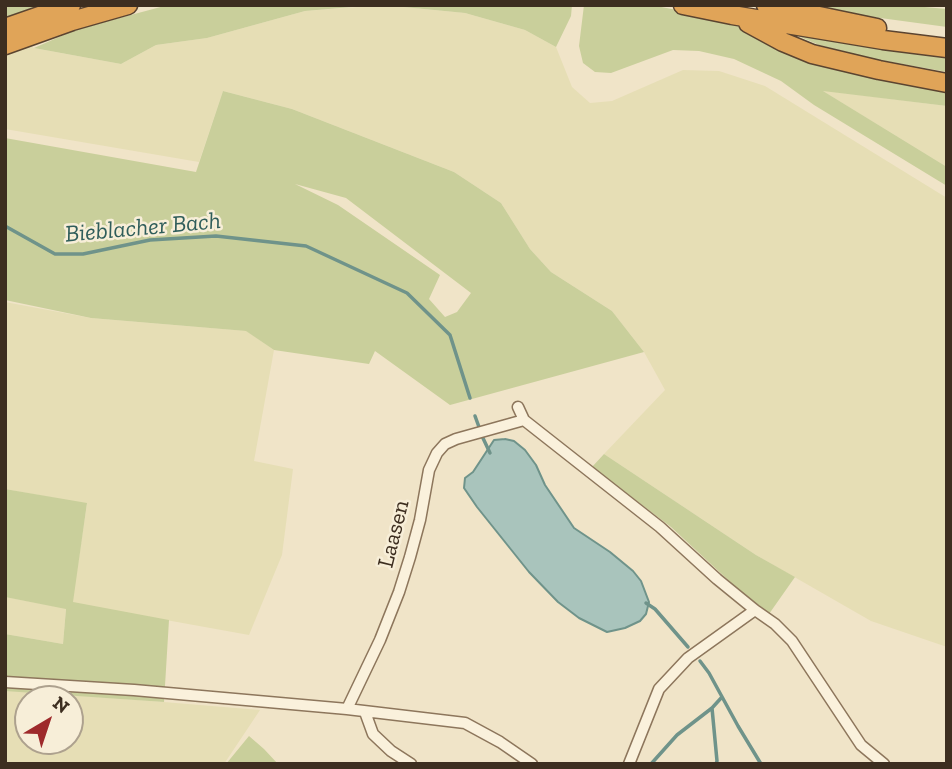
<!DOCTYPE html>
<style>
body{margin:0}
#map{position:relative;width:952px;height:769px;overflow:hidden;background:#f0e4c8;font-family:"Zilla Slab",serif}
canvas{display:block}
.frame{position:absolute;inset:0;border:7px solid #3d2e20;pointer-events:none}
.north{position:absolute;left:14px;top:685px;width:70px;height:70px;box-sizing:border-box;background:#f7eed8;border:2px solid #ada18e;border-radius:50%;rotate:39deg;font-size:19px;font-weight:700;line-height:28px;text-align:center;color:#3d2e20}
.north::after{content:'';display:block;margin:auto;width:24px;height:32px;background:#9e2a2b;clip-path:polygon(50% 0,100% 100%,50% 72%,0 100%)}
</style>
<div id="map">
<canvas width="952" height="769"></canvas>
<div class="frame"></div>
<div class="north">N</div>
</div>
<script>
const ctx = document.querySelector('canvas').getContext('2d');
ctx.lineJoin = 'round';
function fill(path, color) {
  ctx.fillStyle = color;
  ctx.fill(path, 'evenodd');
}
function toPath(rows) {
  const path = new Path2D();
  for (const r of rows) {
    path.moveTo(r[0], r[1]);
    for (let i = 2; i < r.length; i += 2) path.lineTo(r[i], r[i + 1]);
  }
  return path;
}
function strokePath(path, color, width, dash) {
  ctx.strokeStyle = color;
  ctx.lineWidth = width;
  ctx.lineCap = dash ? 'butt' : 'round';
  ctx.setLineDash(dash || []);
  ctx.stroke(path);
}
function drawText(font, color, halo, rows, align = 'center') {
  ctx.font = font + ' "Zilla Slab",serif';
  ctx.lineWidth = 5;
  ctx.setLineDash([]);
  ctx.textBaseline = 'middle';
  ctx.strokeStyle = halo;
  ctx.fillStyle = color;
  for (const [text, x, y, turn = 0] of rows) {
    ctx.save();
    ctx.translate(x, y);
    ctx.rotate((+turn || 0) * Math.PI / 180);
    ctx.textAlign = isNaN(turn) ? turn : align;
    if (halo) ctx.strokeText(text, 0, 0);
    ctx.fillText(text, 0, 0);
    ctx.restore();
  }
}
fill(toPath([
 [383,5,465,13,525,30,556,47,572,87,590,103,612,101,683,70,719,71,765,86,947,198,947,647,871,621,756,555,604,454,665,390,644,352,612,311,551,272,530,249,501,203,454,172,292,109,223,91,199,162,5,129,5,32,34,48,121,64,156,45,207,38,305,11],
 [821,90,947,106,947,167],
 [5,302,91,318,247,331,274,350,254,461,293,469,282,555,249,635,72,603,87,504,5,489],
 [5,597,66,608,63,644,5,634],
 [5,690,164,702,260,710,224,764,5,764],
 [28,699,70,699,70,741,28,741]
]), '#e6deb5');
fill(toPath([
 [5,5,42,5,5,19],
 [168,5,376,5,305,11,207,38,156,45,121,64,34,48,75,30],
 [383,5,572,5,571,16,556,47,525,30,465,13],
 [584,5,651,5,713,17,737,24,771,43,947,87,947,106,823,91,947,167,947,186,814,105,781,81,734,59,699,51,673,50,611,73,595,72,583,63,579,46],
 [799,5,902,5,947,9,947,27,836,12],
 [777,27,947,53,947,72,869,58,819,45],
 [223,91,292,109,454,172,501,203,530,249,551,272,612,311,644,352,450,405,375,351,369,364,274,350,246,331,91,318,5,300,5,138,196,172],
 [295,184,346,198,471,293,457,312,445,317,429,299,440,275,338,205],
 [604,454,756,555,795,577,769,614,753,603,671,527,592,467],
 [5,489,87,503,73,602,169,620,164,702,5,691,5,634,63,644,66,609,5,597],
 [249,736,264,749,278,764,226,764]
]), '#c9cf9b');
const water = toPath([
 [505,439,514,441,525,450,536,465,545,485,574,528,610,552,633,571,641,581,649,602,646,614,640,621,625,628,607,632,579,618,558,602,529,572,477,507,464,488,465,478,473,472,494,440,505,439]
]);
fill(water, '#a9c4bc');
strokePath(water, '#6f938a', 2);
strokePath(toPath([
 [5,226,55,254,83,254,150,240,216,236,306,246,407,293,450,335,470,398],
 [475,416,479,427],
 [482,436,490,453],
 [646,603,655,609,688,647],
 [700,661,709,673,738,726,761,764],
 [651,764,677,735,712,708],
 [716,764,717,761,712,708,722,697]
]), '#6f938a', 3.5);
const street = toPath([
 [518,407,524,420,660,527,717,579,755,610,775,624,792,641,861,745,884,764],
 [5,682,134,690,347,709,465,723,500,742,532,764],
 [347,709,380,640,399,592,410,557,420,520,429,470,437,453,445,444,456,439,524,420],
 [365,712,373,734,391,751,411,764],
 [629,764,659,689,688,658,755,610]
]);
const highway = toPath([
 [683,5,732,15,883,40,947,48],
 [766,5,877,28],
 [748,23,783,42,812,54,879,70,947,83],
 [5,28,71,5],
 [5,45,72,21,128,5]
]);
strokePath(street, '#8d765c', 13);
strokePath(highway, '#5b4430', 21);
strokePath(street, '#faf1dc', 10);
strokePath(highway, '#e0a458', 18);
drawText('23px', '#3d2e20', '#f7eed8', [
 ["Laasen",394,534,-76]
]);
drawText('italic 24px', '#2f5d5a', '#f7eed8', [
 ["Bieblacher Bach",143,228,-5]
]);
</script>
